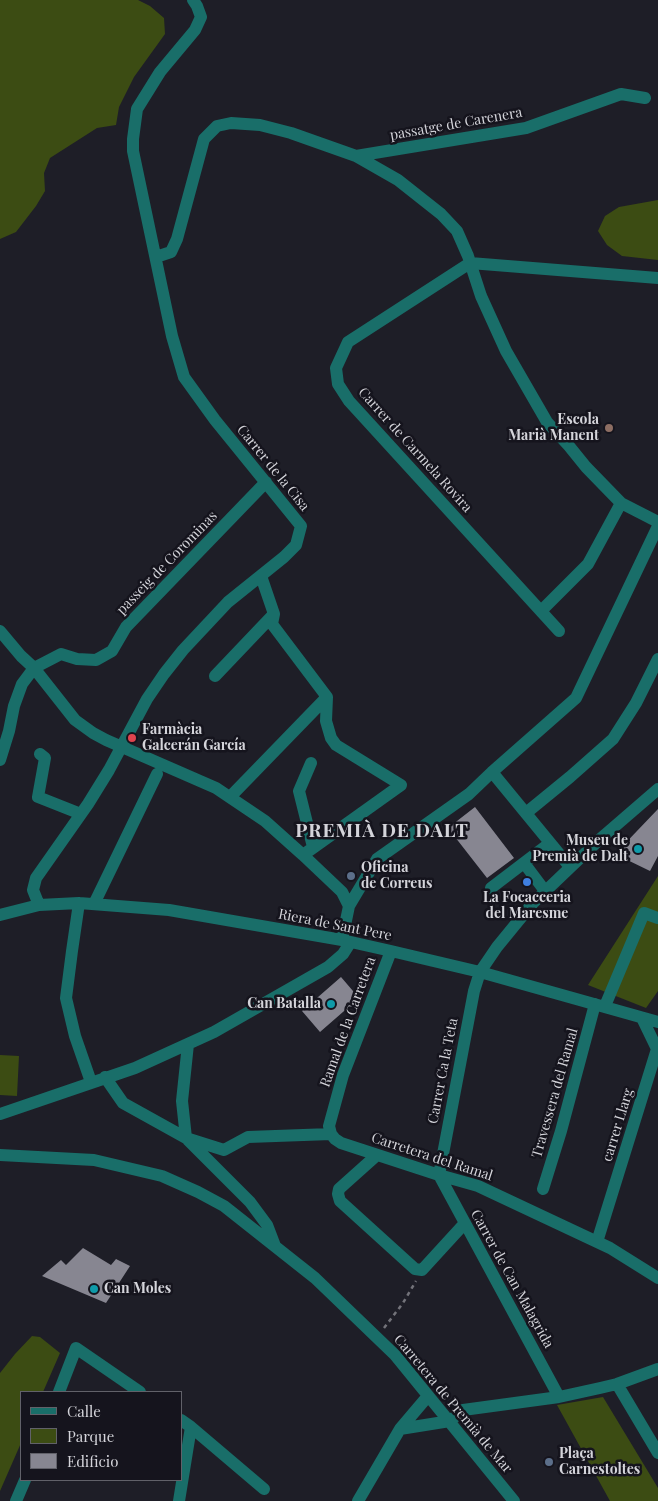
<!DOCTYPE html>
<meta charset="utf-8">
<style>
body{margin:0}
#map{position:relative;width:658px;height:1501px;overflow:hidden;background:#1e1e27;font-family:"Playfair Display",serif}
canvas{display:block}
.legend{position:absolute;left:20px;top:1391px;width:162px;height:90px;box-sizing:border-box;background:#15141d;border:1px solid #616169;margin:0;padding:6px 9px;list-style:none;font-size:15px;color:#d4d4da}
.legend li{display:flex;align-items:center;gap:10px;height:25px}
.legend b{width:25px;border:1px solid #616169}
</style>
<div id="map">
<canvas width="658" height="1501"></canvas>
<ul class="legend">
<li><b style="height:6px;background:#196e69"></b>Calle</li>
<li><b style="height:14px;background:#3c4c13"></b>Parque</li>
<li><b style="height:14px;background:#878691"></b>Edificio</li>
</ul>
</div>
<script>
const ctx = document.querySelector('canvas').getContext('2d');
ctx.lineJoin = 'round';
function fill(path, color) {
  ctx.fillStyle = color;
  ctx.fill(path, 'evenodd');
}
function toPath(rows) {
  const path = new Path2D();
  for (const r of rows) {
    path.moveTo(r[0], r[1]);
    for (let i = 2; i < r.length; i += 2) path.lineTo(r[i], r[i + 1]);
  }
  return path;
}
function strokePath(path, color, width, dash) {
  ctx.strokeStyle = color;
  ctx.lineWidth = width;
  ctx.lineCap = dash ? 'butt' : 'round';
  ctx.setLineDash(dash || []);
  ctx.stroke(path);
}
function drawText(font, color, halo, rows, align = 'center') {
  ctx.font = font + ' "Playfair Display",serif';
  ctx.lineWidth = 5;
  ctx.setLineDash([]);
  ctx.textBaseline = 'middle';
  ctx.strokeStyle = halo;
  ctx.fillStyle = color;
  for (const [text, x, y, turn = 0] of rows) {
    ctx.save();
    ctx.translate(x, y);
    ctx.rotate((+turn || 0) * Math.PI / 180);
    ctx.textAlign = isNaN(turn) ? turn : align;
    if (halo) ctx.strokeText(text, 0, 0);
    ctx.fillText(text, 0, 0);
    ctx.restore();
  }
}
fill(toPath([
 [0,0,138,0,150,6,164,18,165,34,134,77,119,107,116,125,97,128,50,158,44,173,45,191,36,206,16,232,0,239],
 [658,200,658,260,622,256,607,245,598,231,605,216,619,207],
 [658,876,658,991,646,1008,588,985],
 [0,1055,19,1056,17,1096,0,1095],
 [32,1336,40,1337,60,1353,43,1392,21,1392,21,1443,0,1491,0,1373,15,1354],
 [603,1397,658,1488,658,1501,610,1501,557,1405]
]), '#3c4c13');
fill(toPath([
 [475,807,514,858,487,878,448,828],
 [658,809,658,856,650,871,615,854],
 [341,977,359,998,320,1032,302,1011],
 [83,1248,111,1265,116,1259,130,1266,106,1303,42,1276,61,1260,66,1265]
]), '#878691');
strokePath(toPath([
 [384,1328,403,1303,416,1281]
]), '#73737a', 2.5, [4, 4]);
strokePath(toPath([
 [356,156,526,128,621,94,645,98],
 [156,257,171,252,177,239,204,139,217,126,231,123,260,125,291,133,356,156,398,180,441,214,457,231,468,256,481,296,506,351,547,422,569,446,586,467,621,503,658,522],
 [261,576,274,614,272,624,327,697,326,721,331,738,336,745,401,785,303,855],
 [541,611,588,564,621,503],
 [0,631,21,656,34,668,75,720,93,733,106,740,216,788,265,821,303,855,342,892,349,906,342,940],
 [559,631,349,401,338,384,336,368,348,342,470,263,658,278],
 [215,676,274,614],
 [40,754,45,758,38,797,81,814],
 [0,760,9,731,14,706,22,684,34,668,61,654,77,659,96,660,112,651,126,627,266,482],
 [311,763,299,791,313,847],
 [492,772,570,867],
 [230,797,327,697],
 [526,813,570,777,613,739,636,703,658,659],
 [524,863,545,891],
 [491,888,550,843],
 [79,903,72,951,66,998,75,1036,91,1082],
 [94,904,157,774],
 [39,905,33,890,36,878,88,804,109,770,147,699,164,674,183,650,228,602,284,557,296,545,301,526,215,420,184,377,172,336,133,151,133,139,137,109,160,72,195,30,201,17,197,6,193,0],
 [349,906,377,859,469,794,492,772,576,698,658,526],
 [0,915,39,905,79,903,169,910,342,940,391,951,480,972,658,1022],
 [391,951,343,1075,329,1126,331,1134,335,1139,341,1143,439,1175,478,1186,610,1248,658,1278],
 [605,1006,644,913,658,918],
 [105,1077,123,1103,186,1138,224,1150,248,1137,331,1134],
 [0,1114,135,1068,214,1032,328,967,343,954,350,943],
 [186,1138,182,1101,188,1044],
 [188,1140,250,1202,267,1225,275,1246],
 [0,1155,94,1160,162,1176,198,1192,224,1206,315,1278,395,1355,514,1501],
 [377,1155,339,1189,338,1194,340,1201,415,1269,422,1270,465,1223],
 [439,1175,474,991,480,972,497,947,533,903,599,840,658,789],
 [439,1175,559,1397],
 [543,1189,561,1131,595,1004],
 [597,1242,657,1049,642,1018],
 [617,1384,658,1453],
 [59,1392,76,1348,140,1392],
 [181,1420,191,1427,264,1489],
 [400,1429,450,1421,463,1410,559,1397,600,1388,617,1384,658,1369],
 [16,1501,25,1480],
 [179,1501,191,1427],
 [358,1501,400,1429,428,1396]
]), '#196e69', 12);
for (const [x, y, r, color] of [
 [609,428,5,"#8d6e63"],
 [132,738,5,"#e0444e"],
 [638,849,5,"#0f9aa8"],
 [351,876,5,"#5c6f8a"],
 [527,882,5,"#3f7fe0"],
 [331,1004,5,"#0f9aa8"],
 [94,1289,5,"#0f9aa8"],
 [549,1462,5,"#5c6f8a"]
]) {
  const dot = new Path2D();
  dot.arc(x, y, r, 0, 2 * Math.PI);
  ctx.fillStyle = color;
  ctx.fill(dot);
  strokePath(dot, '#15141d', 2);
}
drawText('14px', '#d4d4da', '#15141d', [
 ["passatge de Carenera",456,124,-10],
 ["Carrer de Carmela Rovira",415,450,48],
 ["Carrer de la Cisa",273,468,51],
 ["passeig de Corominas",167,563,-46],
 ["Riera de Sant Pere",335,925,11],
 ["Ramal de la Carretera",348,1022,-70],
 ["Carrer Ca la Teta",443,1071,-79],
 ["Travessera del Ramal",555,1093,-74],
 ["carrer Llarg",618,1125,-73],
 ["Carretera del Ramal",432,1157,18],
 ["Carrer de Can Malagrida",512,1279,61],
 ["Carretera de Premià de Mar",453,1404,50]
]);
drawText('bold 14px', '#d4d4da', '#15141d', [
 ["Escola",599,420,"right"],
 ["Marià Manent",599,436,"right"],
 ["Farmàcia",142,730],
 ["Galcerán García",142,746],
 ["Museu de",628,841,"right"],
 ["Premià de Dalt",628,857,"right"],
 ["Oficina",361,868],
 ["de Correus",361,884],
 ["La Focacceria",527,898,"center"],
 ["del Maresme",527,914,"center"],
 ["Can Batalla",321,1004,"right"],
 ["Can Moles",104,1289],
 ["Plaça",559,1454],
 ["Carnestoltes",559,1470]
], 'left');
ctx.letterSpacing = '1px';
drawText('bold 19px', '#d4d4da', '#15141d', [
 ["PREMIÀ DE DALT",382,831]
]);
ctx.letterSpacing = '0px';
</script>
